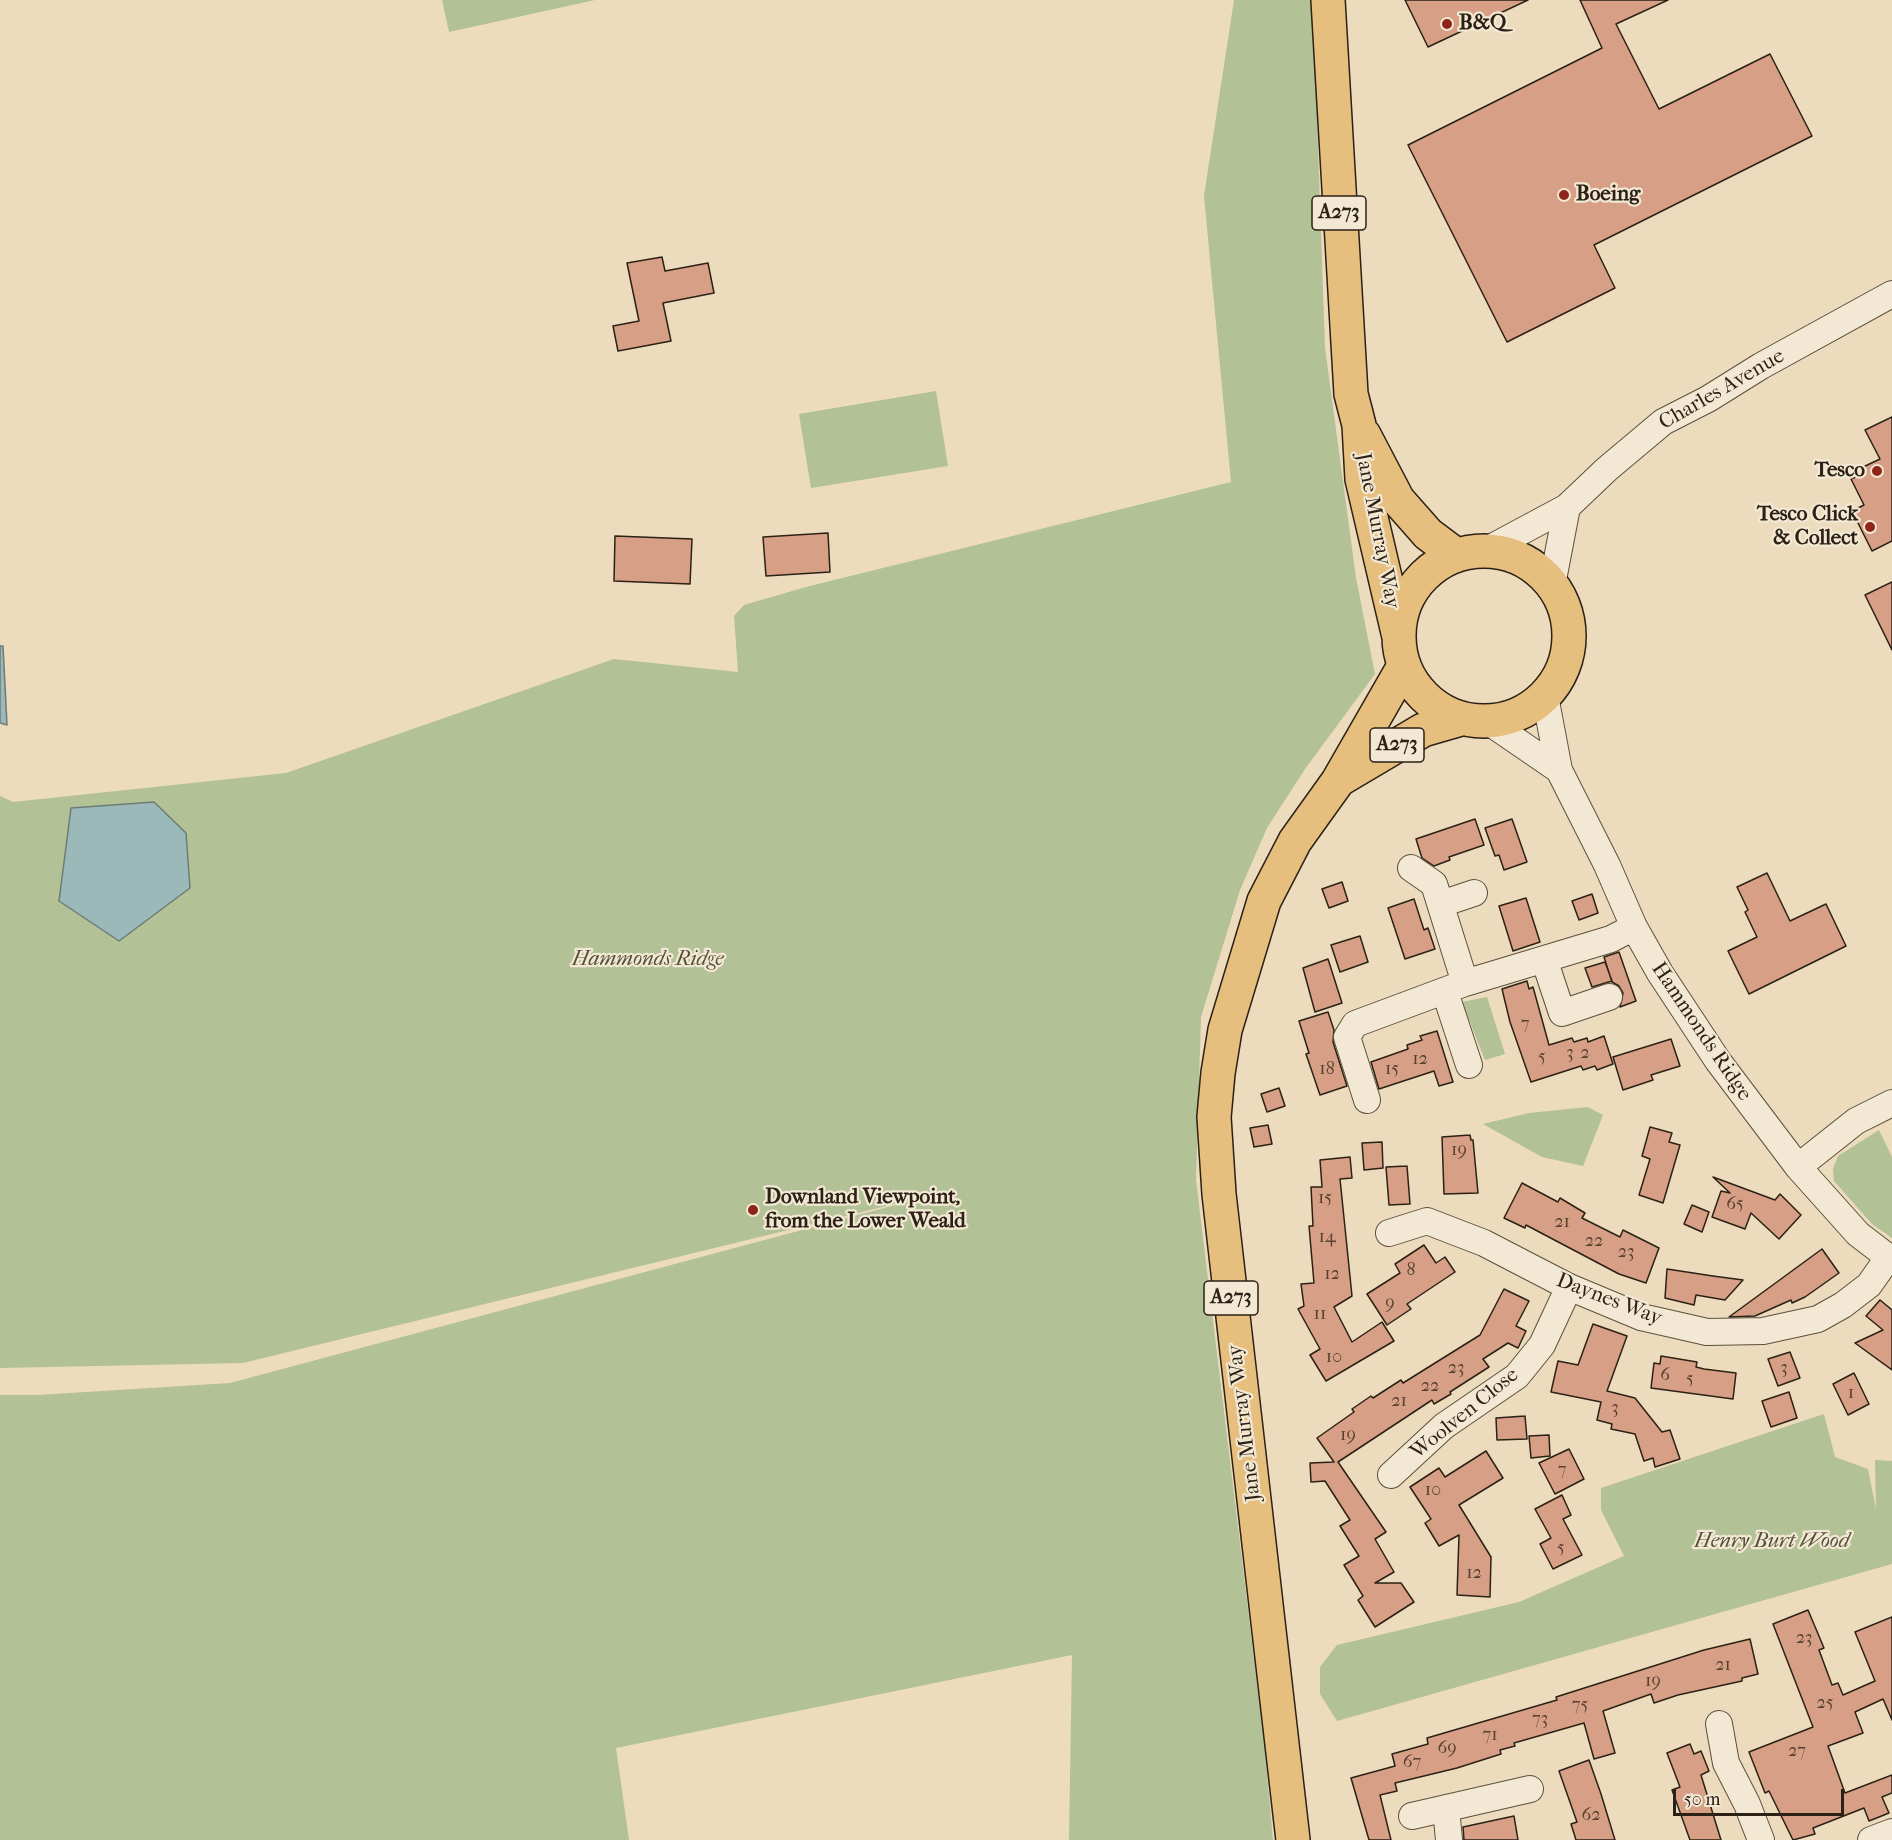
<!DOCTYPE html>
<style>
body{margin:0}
#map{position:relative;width:1892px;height:1840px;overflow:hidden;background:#ecdbbd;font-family:"IM FELL French Canon",serif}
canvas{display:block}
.scale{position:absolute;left:1673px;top:1789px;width:171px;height:27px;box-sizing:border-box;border:3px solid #2b2114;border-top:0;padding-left:8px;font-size:18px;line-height:21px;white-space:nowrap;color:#2b2114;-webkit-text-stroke:4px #f3e8d4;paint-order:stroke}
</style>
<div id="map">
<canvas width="1892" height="1840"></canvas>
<div class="scale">50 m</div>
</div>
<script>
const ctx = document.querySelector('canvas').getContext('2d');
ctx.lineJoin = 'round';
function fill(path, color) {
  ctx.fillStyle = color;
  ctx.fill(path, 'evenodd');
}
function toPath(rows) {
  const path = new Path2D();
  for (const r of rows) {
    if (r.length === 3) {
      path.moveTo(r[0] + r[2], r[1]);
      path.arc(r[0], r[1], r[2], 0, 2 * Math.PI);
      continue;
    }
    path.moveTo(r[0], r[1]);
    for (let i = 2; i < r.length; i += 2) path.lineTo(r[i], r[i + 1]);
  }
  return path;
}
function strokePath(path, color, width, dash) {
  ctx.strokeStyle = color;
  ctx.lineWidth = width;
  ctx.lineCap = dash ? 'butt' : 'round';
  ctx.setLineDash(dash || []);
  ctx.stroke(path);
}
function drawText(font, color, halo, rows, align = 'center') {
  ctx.font = font + ' "IM FELL French Canon",serif';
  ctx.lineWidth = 4.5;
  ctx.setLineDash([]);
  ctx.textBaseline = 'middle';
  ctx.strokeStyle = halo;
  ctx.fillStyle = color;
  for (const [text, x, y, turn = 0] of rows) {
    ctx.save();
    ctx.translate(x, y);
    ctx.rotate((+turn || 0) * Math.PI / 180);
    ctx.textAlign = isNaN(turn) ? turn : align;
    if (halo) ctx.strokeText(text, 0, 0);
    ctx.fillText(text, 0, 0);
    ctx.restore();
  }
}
fill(toPath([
 [442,0,595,0,449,32],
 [1234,0,1313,0,1325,348,1356,578,1375,674,1305,769,1267,828,1240,890,1201,1017,1196,1180,1265,1750,1273,1840,1069,1840,1072,1655,616,1748,629,1840,0,1840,0,1395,38,1395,230,1383,944,1192,243,1363,0,1368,0,796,13,802,286,773,614,659,738,672,734,616,744,605,806,587,1231,482,1204,196],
 [936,391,948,466,811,488,799,414],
 [1487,997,1505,1054,1485,1060,1462,1002],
 [1588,1107,1603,1115,1583,1166,1542,1157,1483,1124,1529,1113],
 [1879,1130,1892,1157,1892,1238,1872,1224,1834,1181,1833,1169,1838,1156],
 [1824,1414,1835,1457,1868,1469,1876,1509,1875,1460,1892,1461,1892,1564,1337,1721,1320,1694,1320,1667,1337,1645,1519,1602,1624,1556,1601,1510,1601,1488]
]), '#b2c196');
const water = toPath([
 [0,646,3,646,7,725,0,723,0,646],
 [154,802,186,833,190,888,119,941,59,901,71,808,154,802]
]);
fill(water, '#9ab9b8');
strokePath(water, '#6e7c76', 1.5);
const building = toPath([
 [1405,0,1528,0,1428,47,1405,0],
 [1580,0,1668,0,1616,24,1659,109,1770,54,1812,136,1594,245,1615,288,1507,342,1408,145,1602,48,1580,0],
 [662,257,665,271,708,263,714,293,663,303,671,341,618,351,613,326,639,321,627,263,662,257],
 [1892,417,1892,541,1872,551,1852,511,1864,505,1851,479,1864,473,1861,468,1880,459,1865,430,1892,417],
 [828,533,830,572,766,576,763,537,828,533],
 [615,536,692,539,690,584,614,581,615,536],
 [1892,582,1892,650,1865,595,1892,582],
 [1475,819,1484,845,1449,857,1450,860,1434,866,1422,858,1416,839,1475,819],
 [1512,819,1527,862,1504,870,1499,855,1495,856,1485,828,1512,819],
 [1767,873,1790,921,1826,904,1846,946,1749,994,1728,951,1757,937,1745,912,1748,910,1737,887,1767,873],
 [1342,882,1348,901,1329,908,1322,889,1342,882],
 [1592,894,1598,913,1579,920,1572,901,1592,894],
 [1526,898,1540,942,1513,951,1499,906,1526,898],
 [1414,899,1424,930,1428,928,1435,949,1405,959,1388,908,1414,899],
 [1360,936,1368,962,1340,972,1331,945,1360,936],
 [1619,952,1636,1001,1620,1007,1623,993,1619,986,1612,982,1604,957,1619,952],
 [1328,959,1342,1003,1315,1012,1303,968,1328,959],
 [1605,962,1612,981,1592,987,1585,968,1605,962],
 [1527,981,1529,989,1533,987,1549,1045,1572,1038,1574,1042,1587,1038,1588,1042,1604,1036,1613,1064,1597,1070,1595,1066,1583,1070,1581,1066,1531,1082,1510,1022,1502,989,1527,981],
 [1328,1012,1334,1030,1333,1042,1347,1086,1320,1095,1306,1054,1309,1053,1299,1021,1328,1012],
 [1437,1031,1453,1082,1439,1086,1434,1071,1379,1089,1371,1062,1408,1049,1407,1045,1422,1040,1420,1036,1437,1031],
 [1671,1039,1680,1066,1651,1075,1653,1080,1623,1090,1613,1057,1671,1039],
 [1279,1088,1285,1106,1267,1112,1261,1094,1279,1088],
 [1268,1125,1272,1144,1254,1147,1250,1128,1268,1125],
 [1650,1127,1672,1133,1669,1142,1680,1145,1663,1203,1639,1195,1650,1159,1642,1156,1650,1127],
 [1470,1135,1471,1140,1473,1140,1478,1193,1444,1194,1442,1137,1470,1135],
 [1382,1142,1383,1168,1364,1170,1362,1143,1382,1142],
 [1350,1157,1352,1178,1340,1179,1352,1296,1334,1307,1352,1342,1382,1322,1394,1341,1326,1381,1310,1355,1320,1349,1298,1309,1304,1306,1301,1284,1314,1283,1309,1226,1313,1226,1311,1187,1322,1187,1320,1160,1350,1157],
 [1407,1166,1410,1204,1389,1205,1386,1167,1407,1166],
 [1713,1177,1775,1200,1780,1194,1801,1215,1779,1239,1751,1213,1745,1229,1712,1217,1721,1191,1730,1193,1713,1177],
 [1522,1183,1558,1202,1560,1198,1585,1213,1582,1218,1620,1237,1623,1230,1659,1248,1646,1283,1619,1274,1526,1225,1525,1228,1504,1218,1522,1183],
 [1692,1205,1709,1212,1702,1232,1684,1224,1692,1205],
 [1424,1245,1436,1263,1445,1257,1455,1272,1407,1304,1411,1309,1387,1325,1367,1294,1400,1273,1395,1264,1424,1245],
 [1822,1249,1839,1273,1805,1297,1792,1303,1791,1300,1755,1316,1729,1317,1822,1249],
 [1667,1269,1713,1276,1743,1280,1725,1300,1696,1295,1694,1305,1665,1298,1667,1269],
 [1504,1289,1529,1301,1516,1326,1526,1331,1518,1348,1508,1343,1483,1359,1489,1367,1450,1392,1451,1394,1434,1404,1432,1400,1338,1462,1386,1532,1375,1539,1394,1572,1375,1583,1401,1583,1414,1602,1375,1627,1358,1600,1363,1596,1344,1565,1359,1556,1340,1526,1350,1520,1325,1481,1311,1482,1310,1463,1334,1462,1317,1438,1354,1412,1352,1409,1371,1396,1373,1398,1401,1380,1403,1383,1480,1335,1504,1289],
 [1880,1300,1892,1310,1892,1370,1855,1343,1883,1330,1866,1316,1880,1300],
 [1593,1324,1627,1336,1607,1391,1635,1398,1662,1432,1670,1430,1680,1459,1655,1467,1653,1458,1644,1461,1635,1434,1611,1429,1612,1424,1597,1420,1601,1402,1551,1392,1558,1361,1578,1365,1593,1324],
 [1790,1352,1800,1378,1778,1386,1768,1359,1790,1352],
 [1661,1356,1697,1362,1696,1367,1704,1369,1736,1373,1733,1399,1651,1388,1654,1363,1660,1364,1661,1356],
 [1854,1373,1869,1404,1848,1415,1833,1384,1854,1373],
 [1789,1392,1797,1418,1771,1427,1762,1401,1789,1392],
 [1525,1416,1527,1439,1497,1440,1496,1418,1525,1416],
 [1549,1435,1550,1456,1531,1458,1529,1436,1549,1435],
 [1569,1449,1584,1479,1555,1494,1539,1463,1569,1449],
 [1486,1451,1503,1478,1459,1505,1491,1557,1490,1597,1457,1595,1459,1535,1439,1546,1425,1523,1431,1519,1410,1487,1439,1468,1445,1477,1486,1451],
 [1562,1495,1571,1515,1563,1519,1582,1555,1553,1569,1540,1544,1551,1538,1535,1509,1562,1495],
 [1808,1610,1824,1648,1819,1650,1832,1685,1838,1683,1843,1695,1875,1681,1855,1632,1892,1617,1892,1720,1883,1699,1855,1712,1863,1733,1828,1746,1845,1793,1892,1775,1892,1793,1882,1797,1889,1813,1869,1821,1864,1808,1813,1828,1815,1834,1793,1840,1769,1791,1765,1793,1749,1752,1813,1727,1773,1624,1808,1610],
 [1750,1639,1758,1674,1742,1678,1742,1681,1678,1695,1654,1703,1651,1694,1603,1711,1615,1753,1594,1759,1584,1723,1514,1743,1515,1746,1500,1750,1501,1754,1457,1768,1395,1783,1397,1791,1380,1795,1391,1840,1369,1840,1351,1778,1395,1766,1392,1754,1428,1744,1427,1738,1557,1700,1556,1697,1704,1650,1750,1639],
 [1690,1744,1694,1754,1701,1751,1709,1771,1701,1775,1721,1840,1690,1840,1672,1790,1680,1787,1667,1753,1690,1744],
 [1589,1760,1601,1794,1615,1840,1576,1840,1571,1824,1577,1822,1559,1771,1589,1760],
 [1514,1816,1518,1840,1464,1840,1463,1827,1514,1816]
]);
fill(building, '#d69f86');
strokePath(building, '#2b2114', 1.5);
const street = toPath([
 [1485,551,1567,507,1607,469,1663,422,1708,399,1761,366,1892,294],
 [1552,585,1567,507],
 [1545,696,1559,770,1607,865,1634,927,1660,973,1718,1061,1798,1167,1858,1234,1892,1260],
 [1489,722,1559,770],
 [1411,868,1434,884,1465,983],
 [1441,904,1474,893],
 [1544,959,1562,1013,1609,997],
 [1445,992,1469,1065],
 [1367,1100,1347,1037,1355,1024,1465,983,1611,939,1634,927],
 [1798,1167,1856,1121,1892,1103],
 [1389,1233,1427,1221,1484,1243,1569,1287,1641,1317,1707,1332,1763,1331,1818,1319,1843,1305,1869,1285,1888,1258],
 [1391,1475,1444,1426,1517,1376,1542,1345,1569,1287],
 [1719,1724,1726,1763,1747,1804,1761,1840],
 [1446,1808,1449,1840],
 [1412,1816,1530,1789],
 [1871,1840,1892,1832]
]);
const primary = toPath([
 [1328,0,1351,394,1359,425,1362,479,1399,637],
 [1364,435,1398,500,1428,534,1456,555],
 [1484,636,85],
 [1342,778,1423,730,1461,719],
 [1293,1840,1219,1194,1214,1117,1218,1073,1225,1030,1264,901,1295,841,1338,781,1404,666]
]);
strokePath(street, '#5b503e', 28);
strokePath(primary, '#2b2114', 36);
strokePath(street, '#f3e8d4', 26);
strokePath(primary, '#e6be7e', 33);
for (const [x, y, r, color] of [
 [1447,24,6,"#8f2418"],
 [1564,195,6,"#8f2418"],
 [1877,471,6,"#8f2418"],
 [1870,527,6,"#8f2418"],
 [753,1210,6,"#8f2418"]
]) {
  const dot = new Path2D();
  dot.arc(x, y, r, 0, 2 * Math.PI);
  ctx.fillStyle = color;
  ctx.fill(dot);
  strokePath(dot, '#f3e8d4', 2);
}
drawText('18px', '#564030', null, [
 ["7",1525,1025],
 ["3",1570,1054],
 ["2",1585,1054],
 ["5",1542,1058],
 ["12",1420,1060],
 ["18",1327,1070],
 ["15",1392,1070],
 ["19",1459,1151],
 ["15",1325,1199],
 ["65",1735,1205],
 ["21",1562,1223],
 ["14",1327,1238],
 ["22",1594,1242],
 ["23",1626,1253],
 ["8",1411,1271],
 ["12",1332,1275],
 ["9",1390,1304],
 ["11",1320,1315],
 ["10",1334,1358],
 ["23",1456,1369],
 ["3",1784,1369],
 ["6",1665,1376],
 ["5",1690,1380],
 ["22",1430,1387],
 ["1",1851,1394],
 ["21",1399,1402],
 ["3",1615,1409],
 ["19",1348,1436],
 ["7",1562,1471],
 ["10",1433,1491],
 ["5",1561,1549],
 ["12",1474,1574],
 ["23",1804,1639],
 ["21",1723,1666],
 ["19",1653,1682],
 ["25",1825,1704],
 ["75",1580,1706],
 ["73",1540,1720],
 ["71",1490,1736],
 ["69",1447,1749],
 ["27",1797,1752],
 ["67",1412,1763],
 ["62",1591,1816]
]);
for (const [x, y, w] of [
 [1339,213,54],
 [1397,745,54],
 [1231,1298,54]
]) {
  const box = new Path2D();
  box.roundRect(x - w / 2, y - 17, w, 34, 4.5);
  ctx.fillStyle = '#f3e8d4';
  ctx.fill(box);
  strokePath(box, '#2b2114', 1.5);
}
drawText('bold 20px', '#2b2114', null, [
 ["A273",1339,213],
 ["A273",1397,745],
 ["A273",1231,1298]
]);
drawText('bold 21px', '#2b2114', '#f3e8d4', [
 ["B&Q",1459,24],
 ["Boeing",1576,195],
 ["Tesco",1865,471,"right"],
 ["Tesco Click",1858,515,"right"],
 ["& Collect",1858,539,"right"],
 ["Downland Viewpoint,",765,1198],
 ["from the Lower Weald",765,1222]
], 'left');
drawText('21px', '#2b2114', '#f3e8d4', [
 ["Charles Avenue",1722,390,-30],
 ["Jane Murray Way",1377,531,79],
 ["Hammonds Ridge",1701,1032,56],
 ["Daynes Way",1609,1300,21],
 ["Woolven Close",1465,1414,-39],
 ["Jane Murray Way",1245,1423,-97]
]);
drawText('italic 21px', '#54513b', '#f3e8d4', [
 ["Hammonds Ridge",648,960],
 ["Henry Burt Wood",1772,1542]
]);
</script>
